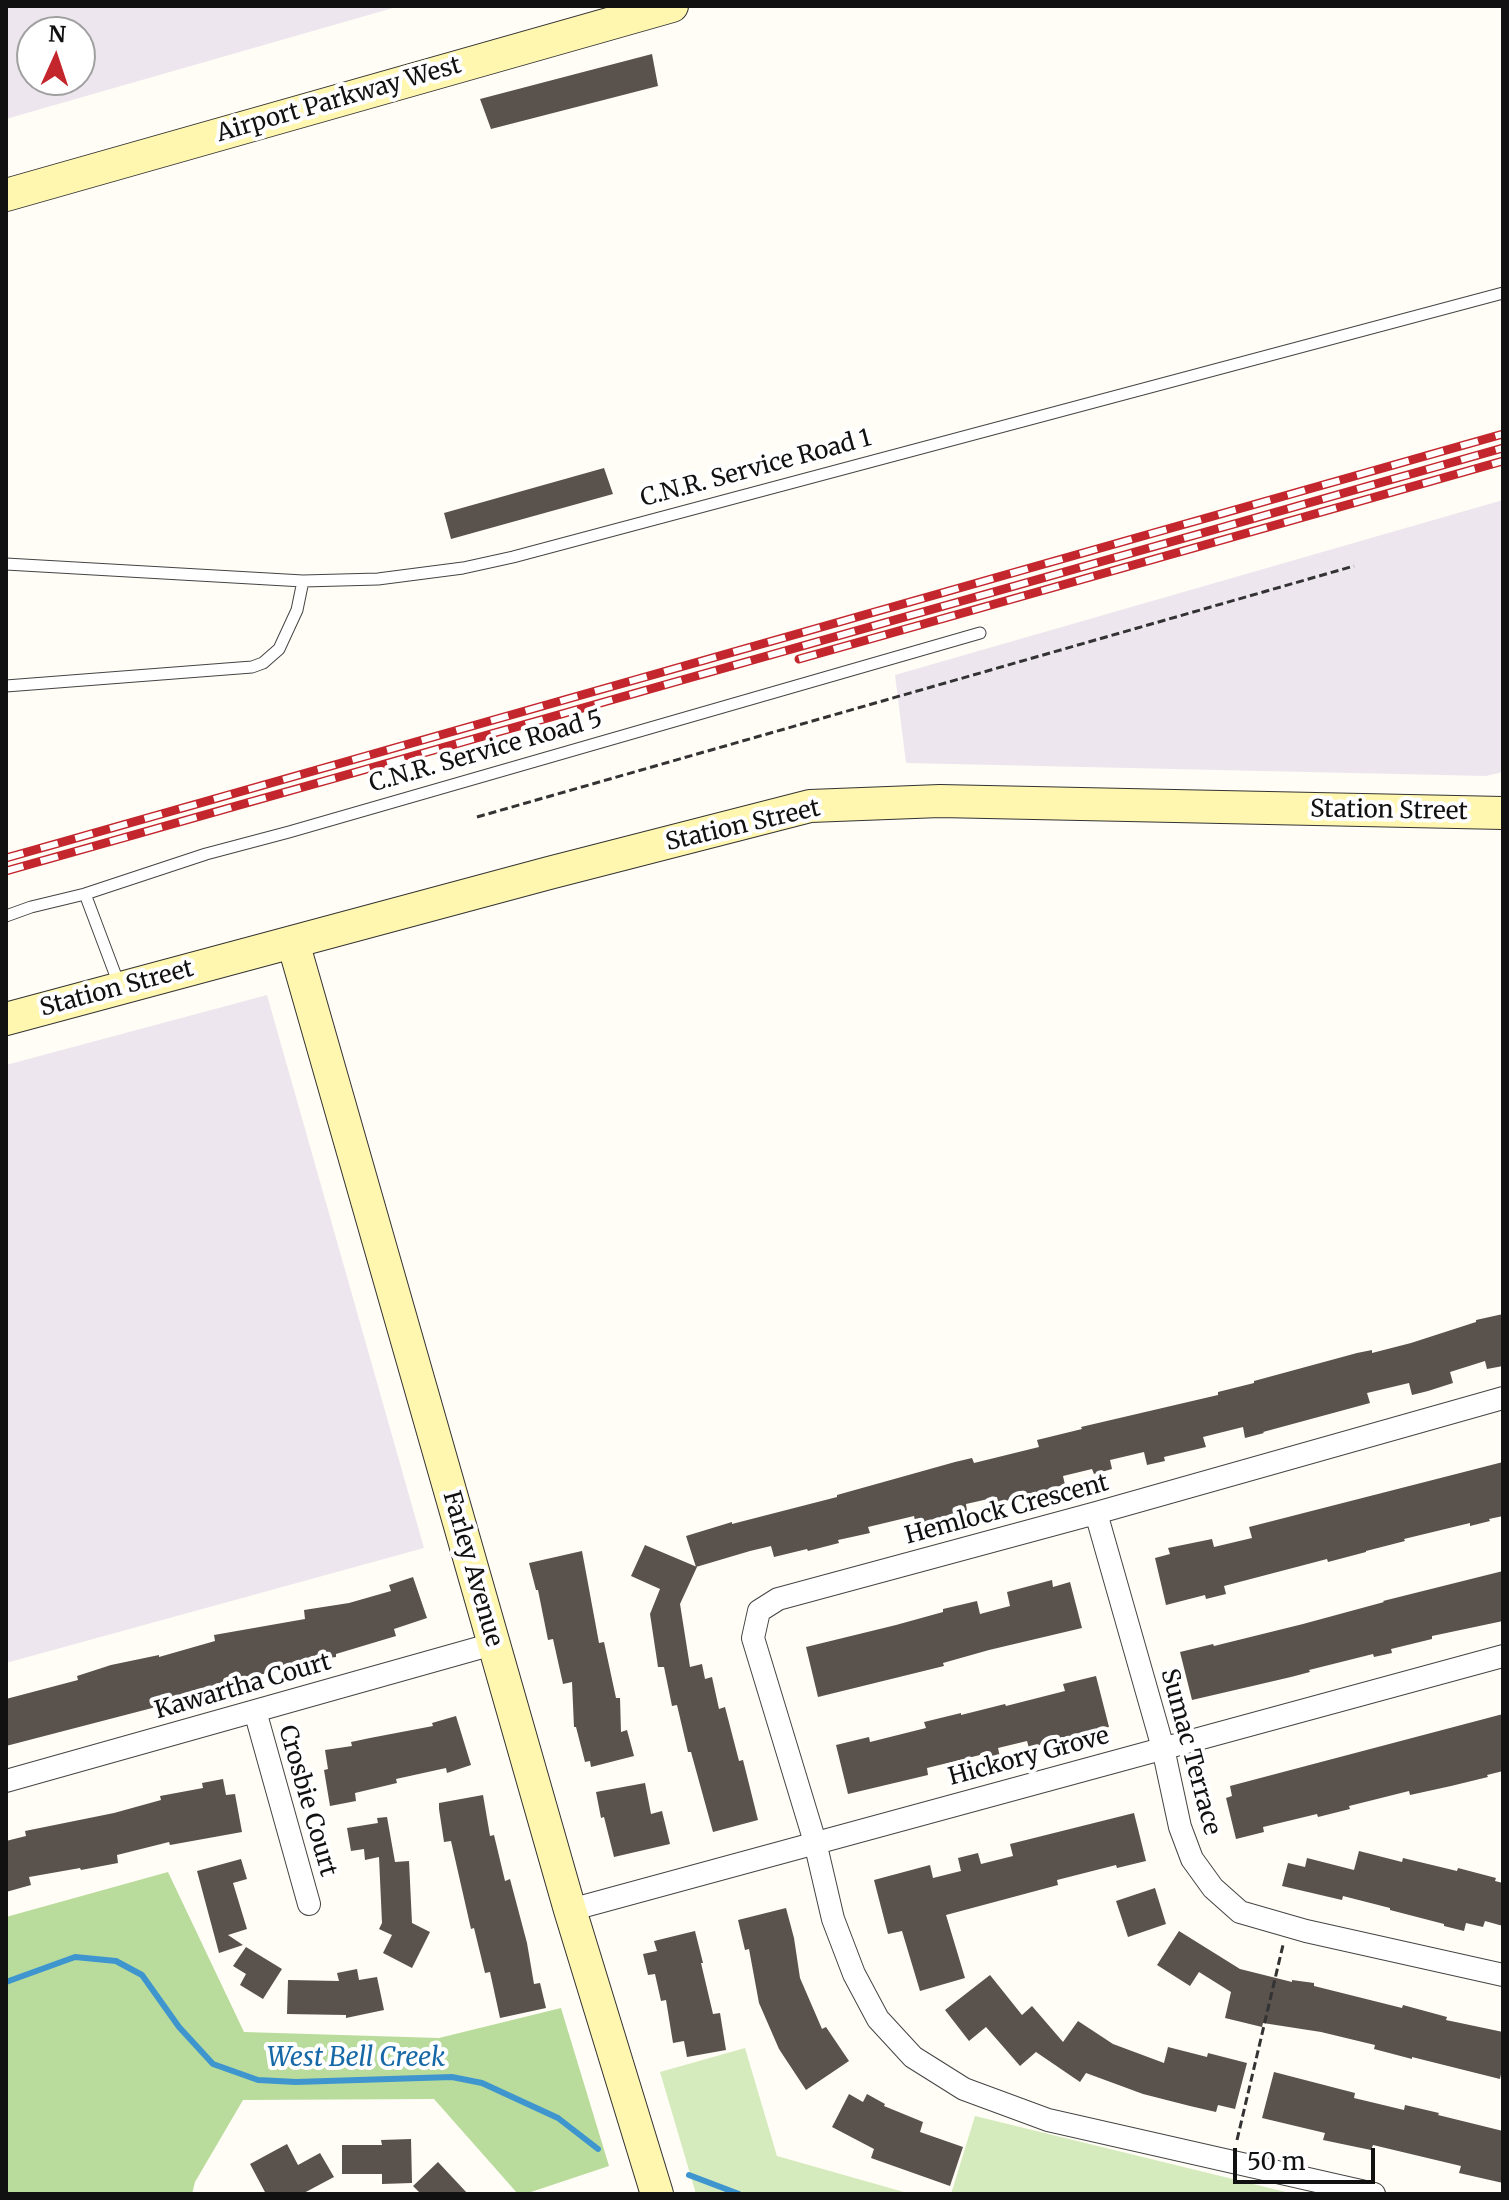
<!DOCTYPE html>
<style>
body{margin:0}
#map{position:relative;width:1509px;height:2200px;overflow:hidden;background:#fffdf5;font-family:Merriweather,serif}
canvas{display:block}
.frame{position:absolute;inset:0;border:8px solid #111;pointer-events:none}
.north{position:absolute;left:16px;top:16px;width:80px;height:80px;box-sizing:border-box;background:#fff;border:2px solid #a0a0a0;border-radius:50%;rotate:3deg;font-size:22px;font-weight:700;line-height:32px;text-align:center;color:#111}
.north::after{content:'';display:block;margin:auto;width:28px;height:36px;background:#c4262e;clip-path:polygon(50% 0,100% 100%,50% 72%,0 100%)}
.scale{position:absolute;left:1233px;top:2148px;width:142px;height:36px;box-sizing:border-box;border:4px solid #111;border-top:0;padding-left:10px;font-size:24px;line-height:28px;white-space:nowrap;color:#111;-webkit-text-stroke:6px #fff;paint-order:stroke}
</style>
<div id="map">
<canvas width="1509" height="2200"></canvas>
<div class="frame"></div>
<div class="north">N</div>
<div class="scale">50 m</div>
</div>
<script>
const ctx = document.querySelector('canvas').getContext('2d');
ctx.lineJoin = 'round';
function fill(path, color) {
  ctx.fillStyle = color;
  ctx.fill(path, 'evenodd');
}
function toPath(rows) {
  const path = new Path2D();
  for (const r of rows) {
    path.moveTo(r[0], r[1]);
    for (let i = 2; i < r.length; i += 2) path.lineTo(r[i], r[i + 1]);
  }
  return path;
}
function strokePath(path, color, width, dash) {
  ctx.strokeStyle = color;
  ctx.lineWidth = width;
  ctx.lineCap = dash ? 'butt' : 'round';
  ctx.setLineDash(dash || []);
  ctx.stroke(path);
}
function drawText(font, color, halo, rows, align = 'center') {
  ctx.font = font + ' Merriweather,serif';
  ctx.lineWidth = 8;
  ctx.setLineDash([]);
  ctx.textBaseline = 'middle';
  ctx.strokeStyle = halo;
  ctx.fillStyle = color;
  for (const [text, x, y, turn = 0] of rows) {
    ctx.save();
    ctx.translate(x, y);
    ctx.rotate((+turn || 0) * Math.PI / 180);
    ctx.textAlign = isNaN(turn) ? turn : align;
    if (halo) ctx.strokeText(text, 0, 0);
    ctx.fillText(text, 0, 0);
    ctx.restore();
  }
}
fill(toPath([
 [6,6,400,6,6,119],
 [32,32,80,32,80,80,32,80],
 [1503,500,1503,772,1486,776,906,763,895,675],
 [267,995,424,1548,6,1663,6,1065]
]), '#eee6ef');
fill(toPath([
 [745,2048,777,2156,911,2194,696,2194,660,2072],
 [975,2116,1294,2194,951,2194]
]), '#d5ebbd');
fill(toPath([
 [168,1872,244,2032,439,2038,561,2008,609,2166,525,2194,518,2194,434,2099,243,2100,195,2182,192,2194,6,2194,6,1917]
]), '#b9dc9c');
strokePath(toPath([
 [6,1982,75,1957,116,1961,142,1975,179,2027,213,2064,258,2080,296,2082,452,2077,482,2083,558,2118,598,2149],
 [689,2175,739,2194]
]), '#3f96cf', 6);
fill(toPath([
 [652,54,658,86,491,129,480,99],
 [604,468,613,494,451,539,444,513],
 [1503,1314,1503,1366,1487,1369,1485,1361,1450,1372,1453,1383,1428,1391,1412,1395,1409,1383,1367,1393,1370,1403,1263,1432,1264,1433,1245,1438,1243,1427,1203,1437,1206,1447,1164,1457,1165,1461,1147,1465,1144,1452,1110,1460,1112,1469,1094,1474,1092,1469,1063,1476,1065,1485,998,1503,997,1497,966,1504,967,1511,916,1525,914,1516,868,1527,870,1533,838,1540,839,1543,808,1551,807,1549,774,1557,771,1546,750,1551,696,1567,686,1536,732,1522,732,1524,837,1497,837,1495,955,1462,972,1458,974,1463,1039,1447,1037,1440,1082,1429,1081,1427,1218,1395,1218,1392,1254,1383,1254,1381,1357,1353,1372,1350,1372,1353,1411,1343,1476,1322,1476,1320],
 [1503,1462,1503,1516,1489,1519,1490,1521,1470,1526,1470,1523,1404,1539,1405,1541,1366,1551,1366,1552,1328,1562,1327,1559,1224,1586,1226,1594,1206,1599,1205,1595,1166,1605,1155,1558,1170,1554,1168,1548,1212,1539,1214,1547,1252,1538,1249,1527],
 [645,1545,697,1567,680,1604,690,1667,702,1664,705,1679,712,1677,719,1709,725,1707,739,1761,743,1760,758,1820,713,1832,691,1752,688,1752,677,1705,672,1706,664,1667,658,1667,650,1614,660,1589,631,1576],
 [582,1551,599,1643,604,1642,616,1698,620,1698,621,1732,627,1730,634,1756,591,1767,590,1761,585,1762,576,1727,574,1727,572,1682,563,1684,553,1639,548,1640,538,1590,536,1590,529,1563],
 [1503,1571,1503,1621,1432,1636,1432,1639,1391,1649,1392,1653,1374,1657,1373,1654,1309,1670,1310,1672,1291,1677,1192,1700,1180,1652,1213,1644,1214,1646,1303,1624,1384,1602,1383,1601],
 [413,1577,427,1618,394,1629,396,1636,336,1654,336,1657,288,1664,289,1670,244,1677,245,1681,216,1686,156,1704,156,1707,6,1746,6,1699,78,1680,77,1676,111,1665,159,1655,159,1657,215,1641,214,1635,305,1619,304,1610,349,1603,391,1591,389,1585],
 [1052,1580,1053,1587,1070,1582,1082,1628,989,1650,943,1663,944,1666,818,1697,806,1647,896,1625,943,1612,943,1609,977,1601,980,1614,1010,1606,1007,1592],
 [1096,1676,1109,1727,1029,1748,1027,1741,998,1748,1000,1757,982,1761,980,1755,927,1768,928,1775,848,1794,836,1745,869,1737,870,1742,926,1728,924,1722,961,1713,961,1715,1005,1704,1006,1706,1065,1691,1063,1684],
 [1503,1714,1503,1771,1487,1775,1488,1777,1451,1786,1410,1795,1409,1791,1349,1806,1350,1809,1318,1817,1317,1814,1263,1827,1264,1832,1236,1839,1226,1798,1232,1796,1230,1786],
 [456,1716,471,1765,447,1773,446,1768,396,1779,397,1783,355,1793,356,1801,330,1806,324,1770,328,1769,325,1750,352,1746,351,1742,370,1738,433,1726,432,1723],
 [223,1779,226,1795,235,1794,242,1832,170,1845,169,1842,117,1855,118,1863,81,1870,80,1868,29,1877,31,1885,6,1892,6,1841,26,1836,25,1831,114,1813,161,1800,160,1796,203,1788,202,1783],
 [645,1783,651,1814,662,1811,670,1844,614,1857,604,1817,601,1818,596,1792],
 [483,1795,490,1836,494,1835,505,1881,510,1879,527,1943,534,1984,540,1983,546,2008,500,2018,490,1972,485,1973,474,1928,471,1929,451,1841,444,1842,439,1809,439,1803],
 [1134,1813,1146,1861,1117,1868,1116,1865,1057,1880,1058,1885,946,1915,965,1978,920,1991,902,1931,888,1934,874,1880,930,1865,933,1878,961,1871,958,1858,978,1853,981,1864,1013,1856,1010,1844],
 [387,1817,395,1862,409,1861,412,1923,430,1932,412,1968,383,1953,392,1935,379,1929,382,1923,379,1857,365,1860,364,1849,351,1851,347,1828,378,1823,377,1818],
 [1359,1851,1402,1862,1403,1858,1457,1871,1458,1868,1496,1878,1495,1881,1503,1883,1503,1926,1485,1921,1483,1927,1466,1923,1464,1931,1444,1926,1444,1924,1390,1910,1390,1908,1343,1896,1342,1900,1282,1886,1288,1863,1305,1867,1307,1858,1354,1870],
 [241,1859,247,1879,233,1883,247,1929,228,1935,243,1945,219,1953,197,1871],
 [1155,1888,1166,1924,1128,1937,1116,1901],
 [786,1908,794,1938,800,1978,822,2029,826,2027,849,2061,806,2090,779,2049,759,2003,749,1949,745,1950,738,1920],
 [695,1931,703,1963,701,1963,713,2014,720,2013,726,2050,687,2057,684,2041,673,2043,666,2000,661,2001,655,1974,648,1975,643,1954,657,1951,654,1941],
 [1179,1931,1240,1969,1292,1982,1292,1980,1314,1983,1314,1986,1402,2008,1403,2005,1447,2017,1446,2020,1503,2032,1503,2064,1500,2079,1412,2057,1412,2059,1374,2049,1375,2045,1321,2032,1263,2023,1262,2027,1225,2018,1231,1992,1199,1972,1190,1986,1157,1965],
 [246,1947,282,1969,263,1999,240,1985,246,1974,233,1966],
 [357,1969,359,1980,377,1977,384,2010,346,2018,346,2015,287,2014,288,1980,339,1981,337,1973],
 [990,1975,1022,2015,1032,2006,1063,2042,1078,2021,1113,2044,1164,2063,1168,2047,1207,2057,1208,2053,1247,2063,1235,2109,1218,2105,1216,2112,1190,2106,1143,2094,1086,2073,1080,2082,1036,2052,1020,2066,986,2027,969,2041,945,2010],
 [1274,2072,1355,2093,1354,2098,1404,2110,1405,2105,1439,2113,1438,2115,1503,2131,1503,2183,1459,2173,1461,2166,1373,2145,1371,2150,1342,2144,1323,2140,1325,2133,1262,2118],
 [849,2094,863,2102,867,2094,885,2104,884,2106,923,2122,920,2132,963,2147,950,2186,871,2158,874,2149,832,2127],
 [411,2139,412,2183,382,2184,382,2174,342,2174,342,2145,382,2145,381,2140],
 [287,2144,298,2165,320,2153,334,2177,302,2194,266,2194,250,2164],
 [438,2162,468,2194,421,2194,413,2186]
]), '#5a524d');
const lane = toPath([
 [6,564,303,581,378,579,463,568,513,557,1503,293],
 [6,686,252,667,263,663,279,649,297,610,303,581],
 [85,894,120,987],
 [6,916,31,907,85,894,206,854,289,832,980,633]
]);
const street = toPath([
 [1096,1513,1163,1748,1180,1827,1192,1859,1213,1888,1240,1912,1306,1931,1503,1975],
 [255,1711,309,1904],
 [6,1781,493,1644],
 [570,1910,1503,1656],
 [1374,2194,1048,2120,964,2089,913,2057,878,2019,854,1974,833,1919,815,1842,753,1638,759,1611,778,1599,1096,1513,1503,1398]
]);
const secondary = toPath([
 [6,195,672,6],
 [293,942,570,1910,657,2194],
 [6,1019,549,873,810,806,940,801,1503,813]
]);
strokePath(lane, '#444', 13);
strokePath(street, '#444', 24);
strokePath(secondary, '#333', 34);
strokePath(toPath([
 [477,817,1354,566],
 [1237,2140,1283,1945]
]), '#333', 3, [8, 4]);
strokePath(lane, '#fff', 11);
strokePath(street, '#fff', 22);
strokePath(secondary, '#fff6b0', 32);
const rail = toPath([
 [799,659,1503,461],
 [6,858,1503,434],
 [6,871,1503,448]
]);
strokePath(rail, '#c4262e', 9);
strokePath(rail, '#fff', 6, [18]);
drawText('24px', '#111', '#fff', [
 ["Airport Parkway West",339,100,-16],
 ["C.N.R. Service Road 1",756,469,-15],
 ["C.N.R. Service Road 5",486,752,-16],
 ["Station Street",1389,811,1],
 ["Station Street",743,826,-13],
 ["Station Street",117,989,-15],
 ["Hemlock Crescent",1007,1510,-15],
 ["Farley Avenue",472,1569,74],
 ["Kawartha Court",243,1687,-16],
 ["Sumac Terrace",1190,1752,75],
 ["Hickory Grove",1029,1757,-15],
 ["Crosbie Court",307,1801,74]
]);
drawText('italic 26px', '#1768a6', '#fff', [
 ["West Bell Creek",356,2059]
]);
</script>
